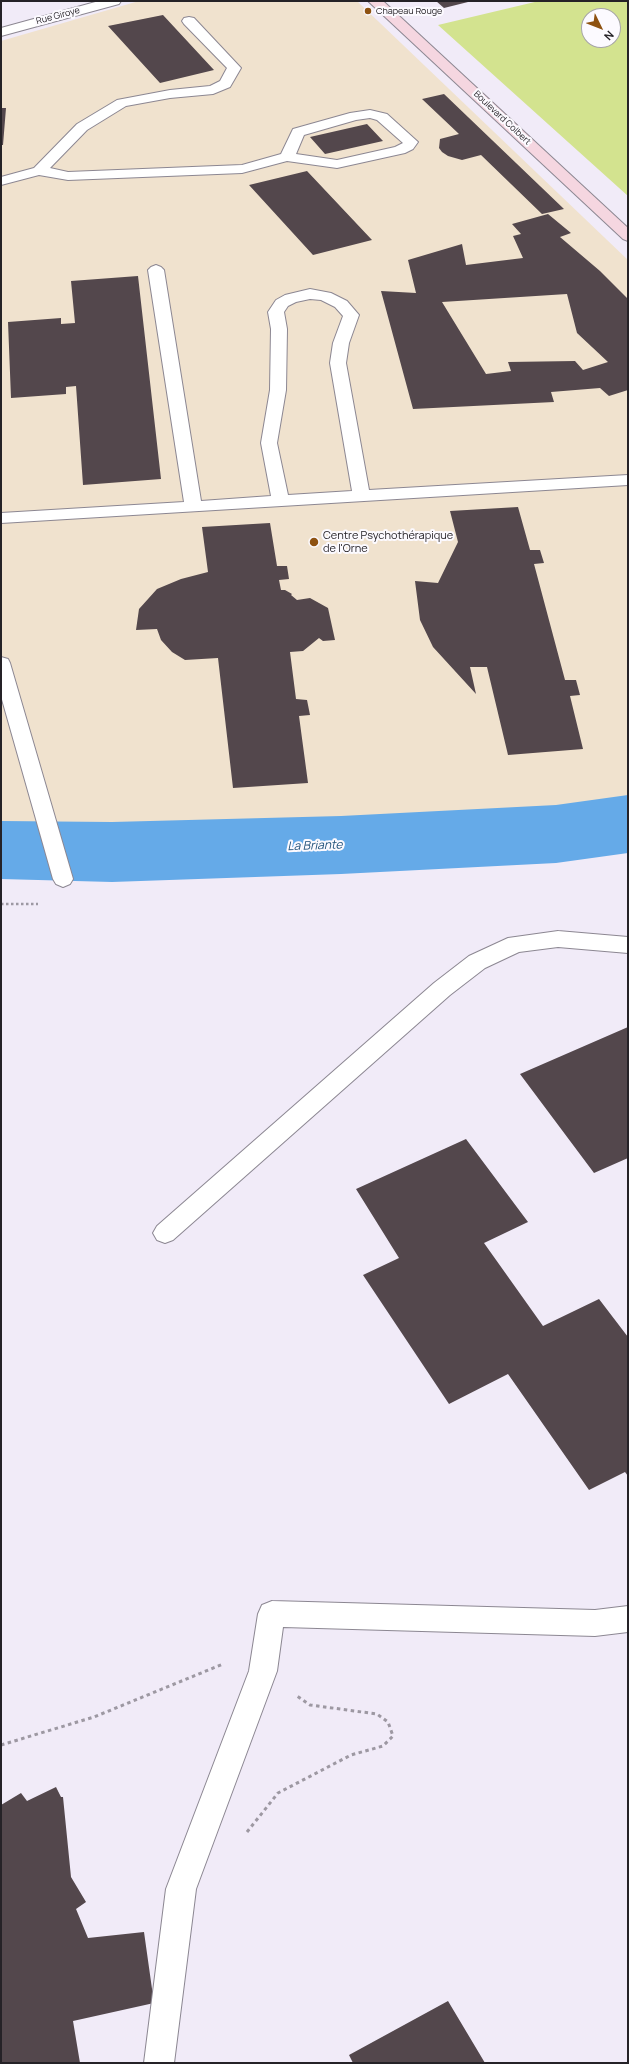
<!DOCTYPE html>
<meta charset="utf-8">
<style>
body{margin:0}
#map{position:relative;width:629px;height:2064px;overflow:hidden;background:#f1ebf8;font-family:Manrope,sans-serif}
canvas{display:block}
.frame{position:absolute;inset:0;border:2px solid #252227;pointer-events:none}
.north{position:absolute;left:581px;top:8px;width:40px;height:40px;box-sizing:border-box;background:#fcfaff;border:1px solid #a6a4a9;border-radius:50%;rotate:133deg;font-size:11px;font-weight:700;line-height:16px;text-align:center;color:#252227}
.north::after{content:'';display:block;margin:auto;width:14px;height:18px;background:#8e5211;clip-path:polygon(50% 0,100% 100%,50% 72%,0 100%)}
</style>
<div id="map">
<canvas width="629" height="2064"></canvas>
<div class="frame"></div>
<div class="north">N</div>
</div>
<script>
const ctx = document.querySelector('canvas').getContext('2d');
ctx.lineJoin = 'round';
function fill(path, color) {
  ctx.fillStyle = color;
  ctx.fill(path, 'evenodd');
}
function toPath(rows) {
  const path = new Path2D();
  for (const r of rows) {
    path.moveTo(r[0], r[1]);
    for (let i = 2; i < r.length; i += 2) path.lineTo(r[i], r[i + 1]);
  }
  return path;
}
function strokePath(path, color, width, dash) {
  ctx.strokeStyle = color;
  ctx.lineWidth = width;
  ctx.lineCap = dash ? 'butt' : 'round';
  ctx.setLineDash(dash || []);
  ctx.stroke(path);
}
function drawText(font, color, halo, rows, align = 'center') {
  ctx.font = font + ' Manrope,sans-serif';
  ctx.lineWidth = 4;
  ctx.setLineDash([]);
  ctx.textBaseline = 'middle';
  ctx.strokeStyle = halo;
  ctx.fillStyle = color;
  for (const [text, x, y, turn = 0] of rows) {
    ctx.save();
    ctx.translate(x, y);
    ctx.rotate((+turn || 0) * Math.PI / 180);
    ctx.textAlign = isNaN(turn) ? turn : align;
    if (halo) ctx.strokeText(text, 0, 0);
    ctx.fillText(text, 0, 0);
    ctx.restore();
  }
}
fill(toPath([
 [139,1,357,1,628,260,628,824,556,834,341,845,112,852,1,850,1,41]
]), '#f0e2ce');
fill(toPath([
 [539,1,628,1,628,196,438,25],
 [589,16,613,16,613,40,589,40]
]), '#d3e38f');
fill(toPath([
 [628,795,628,853,556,863,341,874,112,882,1,879,1,821,112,822,341,816,556,805,628,795]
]), '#65aae8');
fill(toPath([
 [436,1,468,1,468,2,444,8],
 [163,15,214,70,160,83,108,26],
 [444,94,564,209,542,214,481,155,462,160,448,156,442,152,439,148,440,139,459,134,422,99],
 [1,108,6,108,3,145,1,145],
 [367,124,383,141,325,154,310,137],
 [307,171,372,240,313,255,249,185],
 [548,214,571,233,560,237,600,271,628,299,628,390,609,396,600,388,551,392,554,402,413,409,381,291,416,293,408,260,462,244,466,265,523,258,513,236,521,234,512,224],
 [567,294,577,333,608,362,583,370,575,361,508,362,511,371,486,374,442,302],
 [138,276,161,479,83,485,76,386,66,387,66,394,11,398,8,322,61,318,61,324,75,323,71,281],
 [518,507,530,550,540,550,544,563,534,564,565,680,576,680,580,695,570,696,583,749,508,755,487,667,470,667,476,694,433,647,420,620,415,581,438,583,458,542,450,511],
 [270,523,277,566,287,566,289,579,279,580,281,590,285,590,292,594,291,595,297,600,310,598,328,608,335,640,323,641,319,638,303,651,290,652,296,699,307,700,310,715,299,716,308,783,233,788,218,658,185,660,172,652,161,640,157,629,136,630,139,609,157,589,181,579,208,572,202,527],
 [628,1027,628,1158,594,1173,520,1074],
 [466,1139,528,1222,484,1243,543,1326,599,1299,628,1337,628,1476,625,1472,589,1490,508,1374,449,1404,363,1275,399,1258,356,1189],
 [56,1787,61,1797,63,1797,71,1877,86,1902,76,1909,88,1938,144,1932,154,2003,73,2021,80,2063,1,2063,1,1805,21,1793,27,1801],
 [448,2001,485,2063,353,2063,349,2055]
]), '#53474c');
const service = toPath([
 [189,17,194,18,241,68,230,87,213,94,170,98,126,106,87,130,50,168,68,172,242,165,281,154,293,129,350,113,370,110,387,114,418,142,413,149,405,153,337,168,287,161,242,173,68,180,39,175,1,185,1,177,34,168,77,124,117,100,170,90,210,86,220,81,227,68,184,24,182,21,184,18,189,17],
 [370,118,377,120,403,143,395,147,337,160,296,154,304,135,356,120,370,118],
 [156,265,161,267,164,270,201,501,271,496,261,443,270,390,271,329,268,312,276,300,285,295,310,289,331,293,347,301,359,315,349,343,346,363,369,490,628,475,628,485,1,523,1,513,184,502,148,270,151,267,156,265],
 [310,299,321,300,335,307,343,316,333,343,330,363,352,491,288,495,277,443,286,390,287,329,284,312,288,306,296,302,310,299],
 [1,657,8,659,10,663,73,879,70,884,63,887,56,884,53,879,1,696,1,657],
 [558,931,628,937,628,953,558,947,519,952,485,968,450,995,173,1240,165,1243,157,1240,153,1233,157,1226,434,983,469,956,508,938,558,931],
 [272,1601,595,1610,628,1606,628,1632,595,1636,283,1627,277,1671,196,1889,174,2063,144,2063,166,1889,249,1671,258,1614,262,1605,272,1601]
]);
const minor = toPath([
 [99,1,121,1,119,4,1,36,1,28,99,1]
]);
const secondary = toPath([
 [368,1,383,1,628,228,628,241,623,239,368,1]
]);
strokePath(service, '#8c8792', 2);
strokePath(minor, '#8c8792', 2);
strokePath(secondary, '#8c8792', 2);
strokePath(toPath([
 [1,904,38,904]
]), '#9d98a2', 2.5, [2.5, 2.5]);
strokePath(toPath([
 [1,1745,94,1717,223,1664],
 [247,1832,278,1793,351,1755,383,1746,393,1736,388,1722,377,1714,310,1705,297,1696]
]), '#9d98a2', 3, [3.5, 3.5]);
fill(service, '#fff');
fill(minor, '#fff');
fill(secondary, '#f5d6e0');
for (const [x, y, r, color] of [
 [368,11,4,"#8e5211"],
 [314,542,5,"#8e5211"]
]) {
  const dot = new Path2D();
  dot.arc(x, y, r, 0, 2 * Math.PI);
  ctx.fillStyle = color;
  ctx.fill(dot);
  strokePath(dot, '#fcfaff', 1.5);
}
drawText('9px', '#252227', '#fcfaff', [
 ["Chapeau Rouge",376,11]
], 'left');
drawText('9px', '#252227', '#fcfaff', [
 ["Rue Giroye",58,16,-15],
 ["Boulevard Colbert",502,118,43]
]);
drawText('11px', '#252227', '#fcfaff', [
 ["Centre Psychothérapique",323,536],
 ["de l'Orne",323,549]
], 'left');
drawText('italic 12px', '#20517a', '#fcfaff', [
 ["La Briante",315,846,-2]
]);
</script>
